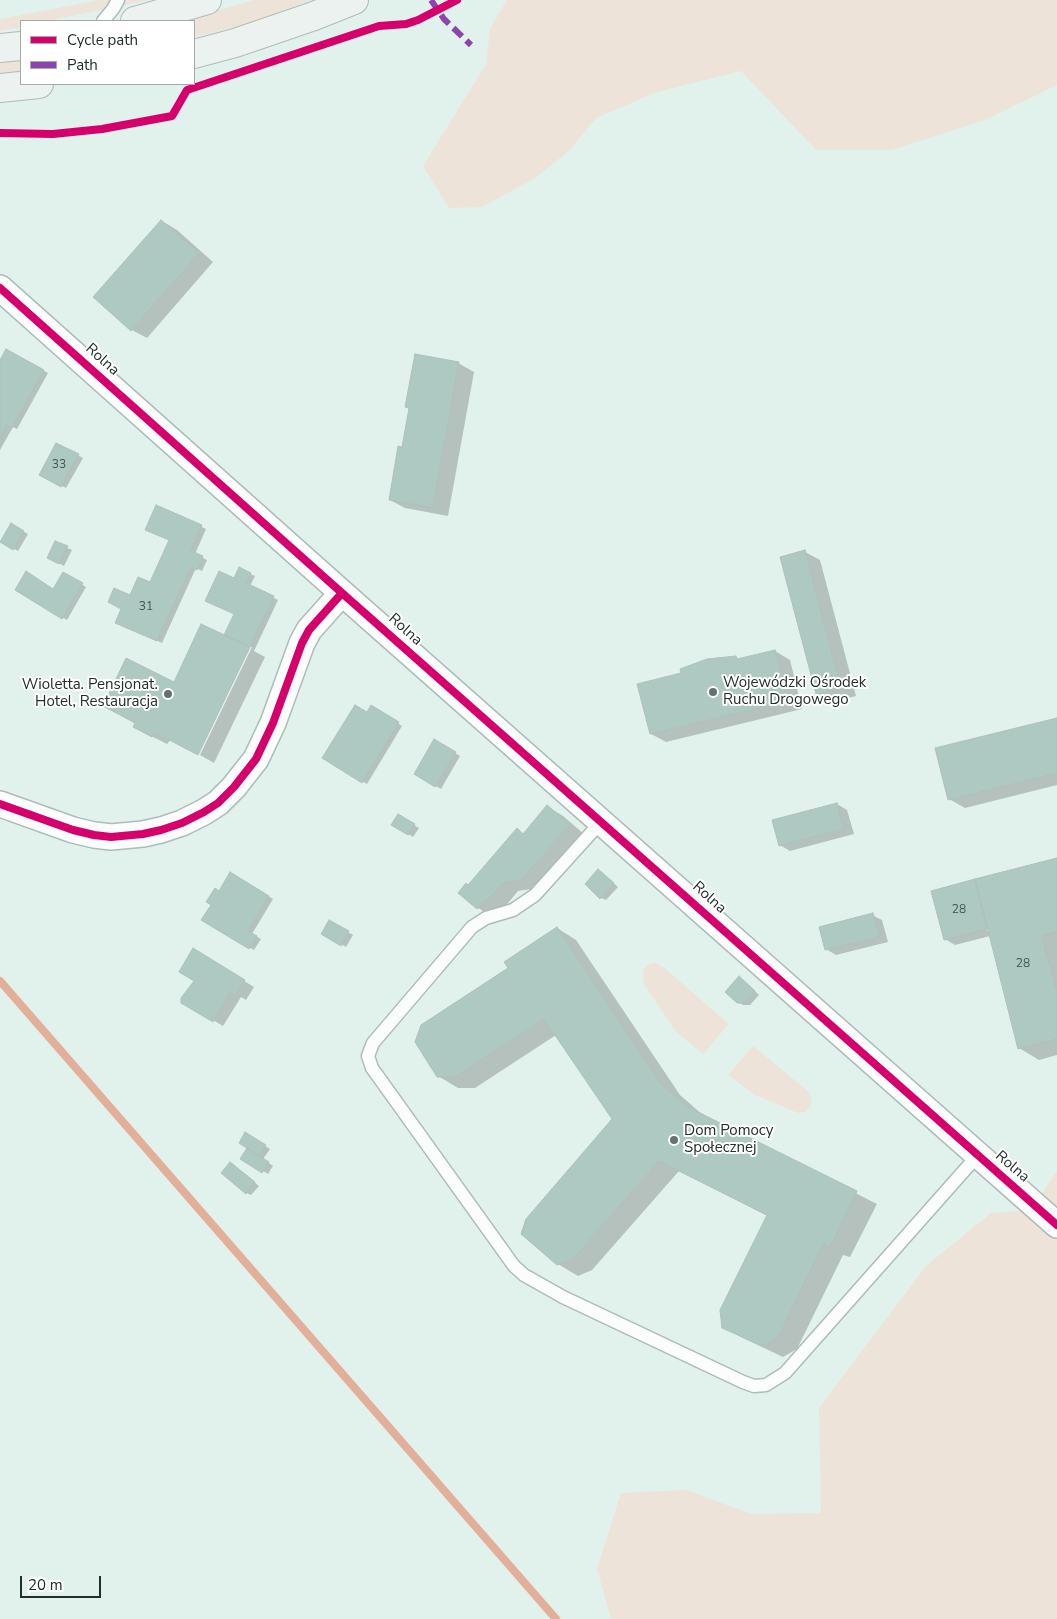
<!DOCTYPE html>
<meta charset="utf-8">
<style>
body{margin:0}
#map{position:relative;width:1057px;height:1619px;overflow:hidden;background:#e1f2ec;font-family:"Nunito Sans",sans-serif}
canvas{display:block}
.legend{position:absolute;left:20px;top:20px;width:175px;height:65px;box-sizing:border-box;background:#fff;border:1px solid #a6aba9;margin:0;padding:6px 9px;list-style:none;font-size:15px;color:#212e29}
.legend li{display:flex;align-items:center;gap:10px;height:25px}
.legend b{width:25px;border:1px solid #a6aba9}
.scale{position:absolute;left:20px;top:1576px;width:81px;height:22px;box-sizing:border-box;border:2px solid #212e29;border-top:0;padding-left:6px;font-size:15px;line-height:18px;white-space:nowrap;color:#212e29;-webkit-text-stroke:4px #fff;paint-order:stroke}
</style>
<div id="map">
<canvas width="1057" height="1619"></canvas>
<ul class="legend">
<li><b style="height:6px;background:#d6006c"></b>Cycle path</li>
<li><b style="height:6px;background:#8e44ad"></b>Path</li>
</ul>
<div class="scale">20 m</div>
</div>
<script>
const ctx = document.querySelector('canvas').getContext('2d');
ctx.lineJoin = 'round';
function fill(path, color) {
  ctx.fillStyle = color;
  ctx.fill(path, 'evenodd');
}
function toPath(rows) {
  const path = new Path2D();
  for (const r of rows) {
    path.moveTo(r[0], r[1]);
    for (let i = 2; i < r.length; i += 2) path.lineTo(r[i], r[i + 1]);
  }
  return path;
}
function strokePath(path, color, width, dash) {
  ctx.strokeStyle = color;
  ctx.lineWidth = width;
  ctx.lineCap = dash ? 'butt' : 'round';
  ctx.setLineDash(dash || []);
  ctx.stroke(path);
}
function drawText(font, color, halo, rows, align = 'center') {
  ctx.font = font + ' "Nunito Sans",sans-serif';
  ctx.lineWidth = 4;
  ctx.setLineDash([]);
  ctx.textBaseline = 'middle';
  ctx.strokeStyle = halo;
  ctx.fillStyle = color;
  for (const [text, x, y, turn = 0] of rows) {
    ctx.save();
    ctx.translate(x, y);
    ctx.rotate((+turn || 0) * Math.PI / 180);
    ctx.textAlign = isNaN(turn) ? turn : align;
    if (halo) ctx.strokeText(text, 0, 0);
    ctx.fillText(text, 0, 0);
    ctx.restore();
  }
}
fill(toPath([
 [100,0,149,0,47,21,21,21,21,27,0,31,0,19],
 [254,0,312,0,256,22,194,37,194,21,182,21],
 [507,0,1057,0,1057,85,985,120,892,150,816,150,741,71,657,92,596,118,569,151,535,178,482,207,449,208,423,166,486,64,490,29],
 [21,58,21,72,0,75,0,60],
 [655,963,662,966,729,1024,703,1054,676,1032,644,984,643,970,649,964],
 [753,1046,808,1091,812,1100,810,1107,805,1112,798,1113,755,1095,728,1075],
 [1057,1171,1057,1619,611,1619,597,1569,621,1493,687,1490,751,1514,821,1513,819,1408,926,1266,991,1213,1031,1210]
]), '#eee3d9');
fill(toPath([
 [162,221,177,230,213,262,147,338,132,330],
 [6,351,48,373,17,429,13,427,0,450,0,362],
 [458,363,474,372,448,516,405,508,390,500,403,448,410,409,406,407],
 [57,444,83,458,66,488,41,475],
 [157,507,206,529,195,554,207,560,202,571,196,568,162,643,121,625,131,597,151,584,170,540],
 [12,525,28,534,18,551,2,542],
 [67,548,72,550,64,566,53,560],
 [805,552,820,560,856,696,832,702,817,694],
 [64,574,86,587,67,620,16,589,54,590],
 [250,574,255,576,250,586,278,600,254,651,265,657,214,763,200,755,252,647,249,647,167,744,149,735,175,683,225,637,236,614,234,579],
 [775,651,790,660,802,709,666,742,651,734,683,674,735,657,740,660],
 [371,707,402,726,367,784,324,758,367,713],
 [1057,719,1057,785,965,808,949,799],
 [435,741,460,756,441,789,415,774],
 [837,804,847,810,854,834,790,851,780,845],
 [548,807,563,816,584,834,537,888,518,891,503,909,493,917,478,908,460,893,468,886,517,830,524,834],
 [398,816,419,828,413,837,393,824],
 [1057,860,1057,1055,1039,1060,1019,1048,990,936,955,945,945,939,933,891],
 [982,925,988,928,988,931,981,927],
 [230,874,273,899,252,934,261,939,254,950,203,920],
 [603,874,618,887,606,900,601,898],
 [872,915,882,920,888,942,836,955,826,949],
 [330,922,353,935,346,947,323,934],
 [557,928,576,940,680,1095,704,1116,877,1204,850,1257,843,1255,797,1349,783,1357,743,1338,723,1327,768,1216,679,1171,592,1270,578,1276,558,1264,614,1119,556,1035,475,1088,458,1088,438,1076,509,968],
 [193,950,254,987,246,1000,241,997,223,1026,183,1002,196,980],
 [744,981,759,995,750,1005,743,1005,738,1002],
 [246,1134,270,1149,263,1159,273,1166,268,1174,242,1158,249,1148],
 [231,1163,259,1186,251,1195,247,1193]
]), '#0003');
strokePath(toPath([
 [0,981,556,1619]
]), '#e2b09a', 8);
const building = toPath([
 [161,220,199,253,131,331,93,297,161,220],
 [6,349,44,370,12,428,7,425,0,439,0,360,6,349],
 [415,354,459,362,433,508,389,500,398,446,402,447,409,408,405,407,415,354],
 [56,443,79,454,61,487,39,475,56,443],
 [156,505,202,525,191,551,203,556,197,570,191,567,157,641,115,623,121,609,108,602,114,588,130,595,138,577,150,582,169,540,145,530,156,505],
 [11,523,24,531,13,550,0,542,11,523],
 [55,541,68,546,59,564,47,558,55,541],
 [805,550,841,688,816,694,780,557,805,550],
 [239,567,251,573,246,583,274,596,250,647,224,635,234,614,205,601,219,571,234,578,239,567],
 [26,571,53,589,63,572,83,583,62,619,15,590,26,571],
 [201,624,250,647,198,755,154,732,152,737,133,727,135,723,103,706,126,658,174,682,201,624],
 [775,650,788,701,650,734,637,684,681,673,680,669,707,659,736,656,737,659,775,650],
 [355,705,367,712,371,705,399,722,362,783,322,758,355,705],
 [1057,718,1057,773,948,800,935,748,1057,718],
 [434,739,456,752,435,787,414,774,434,739],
 [837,803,844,829,779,846,772,820,837,803],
 [547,805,570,825,521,880,503,883,487,901,485,900,477,909,458,893,466,883,468,885,517,828,523,834,547,805],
 [398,814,415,824,408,835,391,825,398,814],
 [1057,858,1057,932,1042,936,1057,992,1057,1039,1018,1049,975,879,1057,858],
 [598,869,614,883,600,899,585,884,598,869],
 [230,872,269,896,248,931,257,936,249,949,201,920,211,905,206,902,215,888,219,891,230,872],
 [975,879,987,929,944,940,931,891,975,879],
 [873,913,879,937,825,950,819,927,873,913],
 [329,920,349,931,341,946,321,934,329,920],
 [557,927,660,1083,688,1107,857,1191,830,1247,823,1244,778,1338,762,1346,722,1328,720,1310,767,1215,659,1161,572,1260,557,1265,521,1234,526,1219,612,1119,544,1019,455,1077,437,1077,415,1042,421,1025,508,968,504,962,557,927],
 [193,948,245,980,235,996,230,992,213,1022,181,1003,181,998,194,981,179,972,193,948],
 [739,976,755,991,745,1003,737,1003,725,992,739,976],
 [245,1132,266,1145,259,1156,239,1143,245,1132],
 [247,1148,269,1162,262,1173,240,1159,247,1148],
 [230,1162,255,1182,246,1194,221,1173,230,1162]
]);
fill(building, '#adc9c1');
strokePath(building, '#b1bfba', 1);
const lane = toPath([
 [103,21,113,9,118,0],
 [601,822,535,895,513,910,486,918,472,927,373,1043,368,1056,372,1068,514,1266,524,1275,563,1297,743,1382,754,1386,766,1385,785,1373,978,1155]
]);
const street = toPath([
 [0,288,342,593,1057,1225],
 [0,804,73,830,94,835,111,837,143,834,161,830,182,823,204,812,218,803,234,787,256,759,273,723,302,643,309,630,342,593]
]);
const secondary = toPath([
 [135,21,207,0],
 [0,48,21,46],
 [194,54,235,43,314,16,354,0],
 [0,88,39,84]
]);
strokePath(lane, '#aebcb7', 15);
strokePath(street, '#aebcb7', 28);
strokePath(secondary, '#aebcb7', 30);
strokePath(lane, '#fafdfc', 12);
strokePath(street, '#fafdfc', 25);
strokePath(secondary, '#ecf2f0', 28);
strokePath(toPath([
 [431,0,444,19,471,45]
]), '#8e44ad', 6, [12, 6]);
strokePath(toPath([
 [0,133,53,134,102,129,172,116,187,90,379,26,406,24,418,20,457,0],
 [0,288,342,593,1057,1225],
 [0,804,73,830,94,835,111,837,143,834,161,830,182,823,204,812,218,803,234,787,256,759,273,723,302,643,309,630,342,593]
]), '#d6006c', 8);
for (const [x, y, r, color] of [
 [713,692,5,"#64736d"],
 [168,694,5,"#64736d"],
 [674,1140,5,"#64736d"]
]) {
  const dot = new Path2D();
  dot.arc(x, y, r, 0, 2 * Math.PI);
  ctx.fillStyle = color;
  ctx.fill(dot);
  strokePath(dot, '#fff', 2);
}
drawText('12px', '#44554f', null, [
 ["33",59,465],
 ["31",146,607],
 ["28",959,910],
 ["28",1023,964]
]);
drawText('15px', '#212e29', '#fff', [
 ["Rolna",102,360,42],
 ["Rolna",405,630,42],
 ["Rolna",709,898,42],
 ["Rolna",1012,1167,41]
]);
drawText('15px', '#212e29', '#fff', [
 ["Wojewódzki Ośrodek",723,683],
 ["Ruchu Drogowego",723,700],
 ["Wioletta. Pensjonat.",158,685,"right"],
 ["Hotel, Restauracja",158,702,"right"],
 ["Dom Pomocy",684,1131],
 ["Społecznej",684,1148]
], 'left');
</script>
